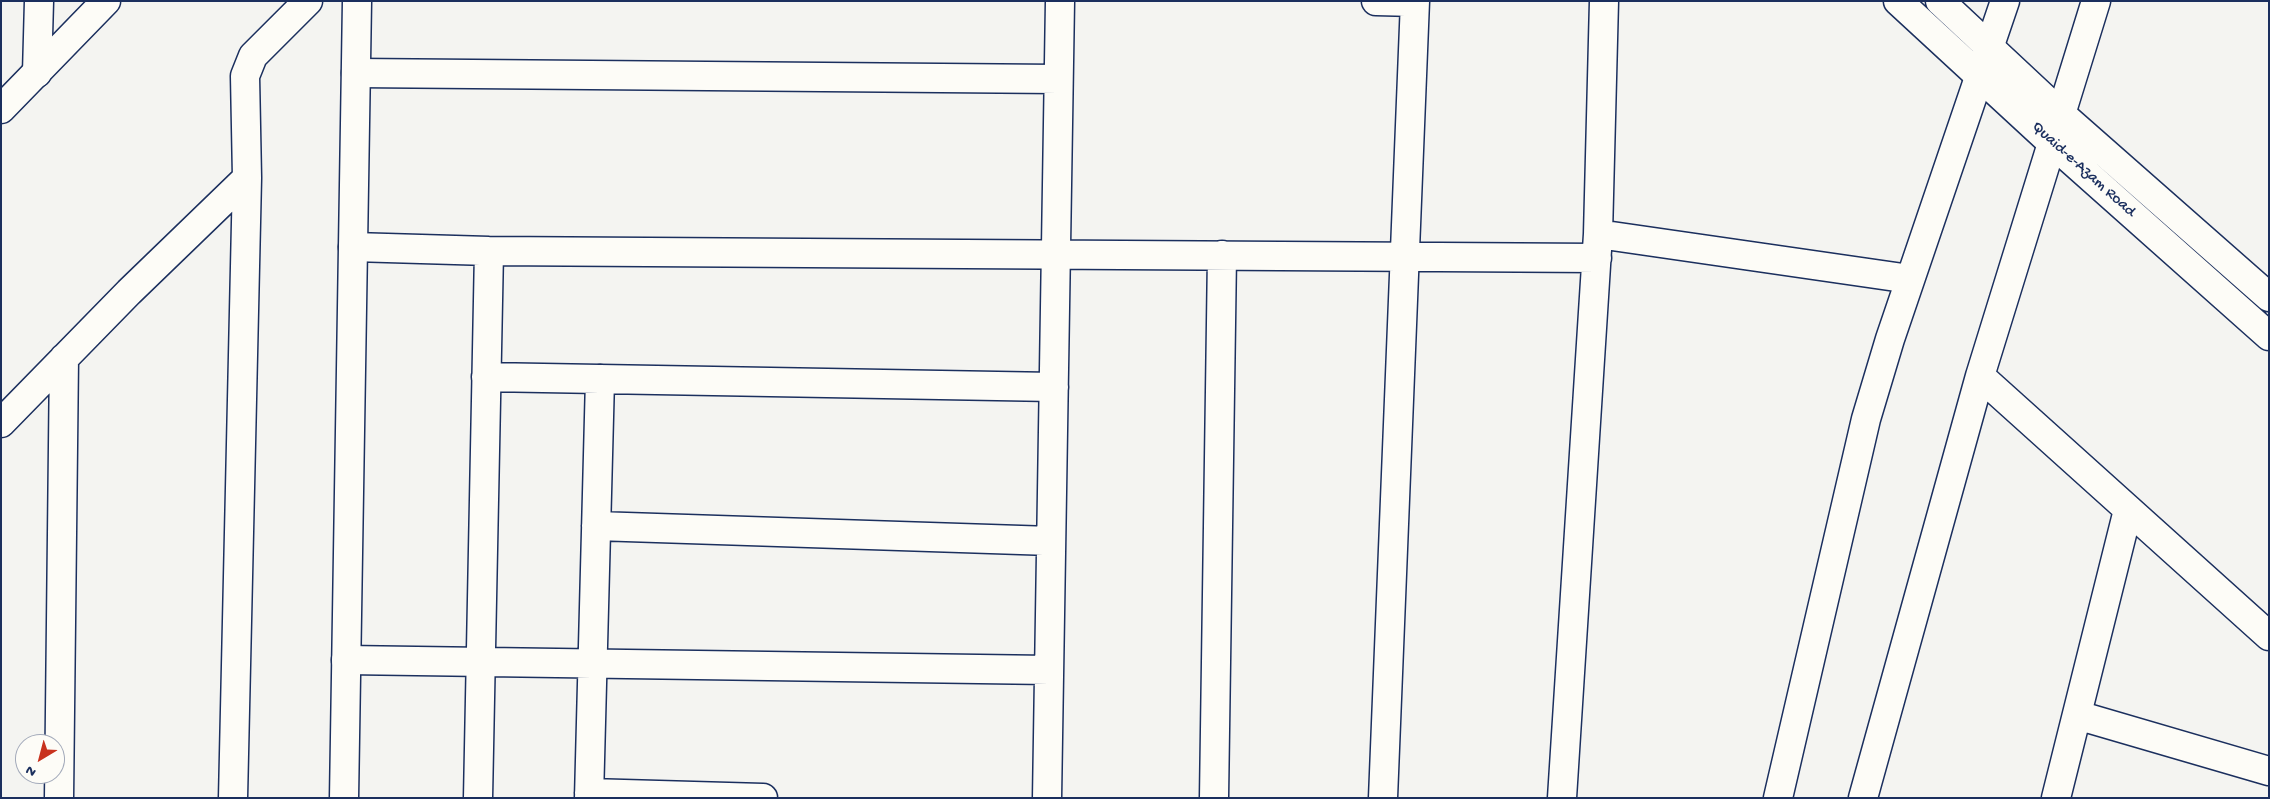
<!DOCTYPE html>
<style>
body{margin:0}
#map{position:relative;width:2270px;height:799px;overflow:hidden;background:#f4f4f1;font-family:"Gochi Hand",sans-serif}
canvas{display:block}
.frame{position:absolute;inset:0;border:2px solid #1b2f5e;pointer-events:none}
.north{position:absolute;left:15px;top:734px;width:50px;height:50px;box-sizing:border-box;background:#fdfcf7;border:1px solid #a3aaba;border-radius:50%;rotate:217deg;font-size:14px;font-weight:700;line-height:20px;text-align:center;color:#1b2f5e}
.north::after{content:'';display:block;margin:auto;width:18px;height:22px;background:#c8321e;clip-path:polygon(50% 0,100% 100%,50% 72%,0 100%)}
</style>
<div id="map">
<canvas width="2270" height="799"></canvas>
<div class="frame"></div>
<div class="north">N</div>
</div>
<script>
const ctx = document.querySelector('canvas').getContext('2d');
ctx.lineJoin = 'round';
function toPath(rows) {
  const path = new Path2D();
  for (const r of rows) {
    path.moveTo(r[0], r[1]);
    for (let i = 2; i < r.length; i += 2) path.lineTo(r[i], r[i + 1]);
  }
  return path;
}
function strokePath(path, color, width, dash) {
  ctx.strokeStyle = color;
  ctx.lineWidth = width;
  ctx.lineCap = dash ? 'butt' : 'round';
  ctx.setLineDash(dash || []);
  ctx.stroke(path);
}
function drawText(font, color, halo, rows, align = 'center') {
  ctx.font = font + ' "Gochi Hand",sans-serif';
  ctx.lineWidth = 4;
  ctx.setLineDash([]);
  ctx.textBaseline = 'middle';
  ctx.strokeStyle = halo;
  ctx.fillStyle = color;
  for (const [text, x, y, turn = 0] of rows) {
    ctx.save();
    ctx.translate(x, y);
    ctx.rotate((+turn || 0) * Math.PI / 180);
    ctx.textAlign = isNaN(turn) ? turn : align;
    if (halo) ctx.strokeText(text, 0, 0);
    ctx.fillText(text, 0, 0);
    ctx.restore();
  }
}
const minor = toPath([
 [1376,1,1415,2],
 [37,73,39,1],
 [356,73,1058,79],
 [1598,234,1910,279],
 [353,247,489,251,1597,258],
 [1980,376,2269,636],
 [486,377,1054,387],
 [1,423,129,292,247,178],
 [596,526,1051,541],
 [346,660,1049,670],
 [2077,715,2269,771],
 [589,793,763,798],
 [59,798,64,358],
 [233,798,247,178,245,76,253,56,308,1],
 [478,798,489,251],
 [589,798,600,379],
 [1047,798,1060,1],
 [1214,798,1222,255],
 [1383,798,1415,1],
 [1562,798,1598,234,1604,1],
 [1778,798,1866,419,1890,339,2005,1],
 [1863,798,1980,376,2096,1],
 [2056,798,2128,510]
]);
const tertiary = toPath([
 [1,109,106,1],
 [344,798,357,1]
]);
const primary = toPath([
 [1898,1,2052,143,2269,336],
 [1940,1,2061,114,2269,297]
]);
strokePath(minor, '#1b2f5e', 31);
strokePath(tertiary, '#1b2f5e', 31);
strokePath(primary, '#1b2f5e', 31);
strokePath(minor, '#fdfcf7', 28);
strokePath(tertiary, '#fdfcf7', 28);
strokePath(primary, '#fdfcf7', 28);
drawText('16px', '#1b2f5e', '#fdfcf7', [
 ["Quaid-e-Azam Road",2083,170,42]
]);
</script>
